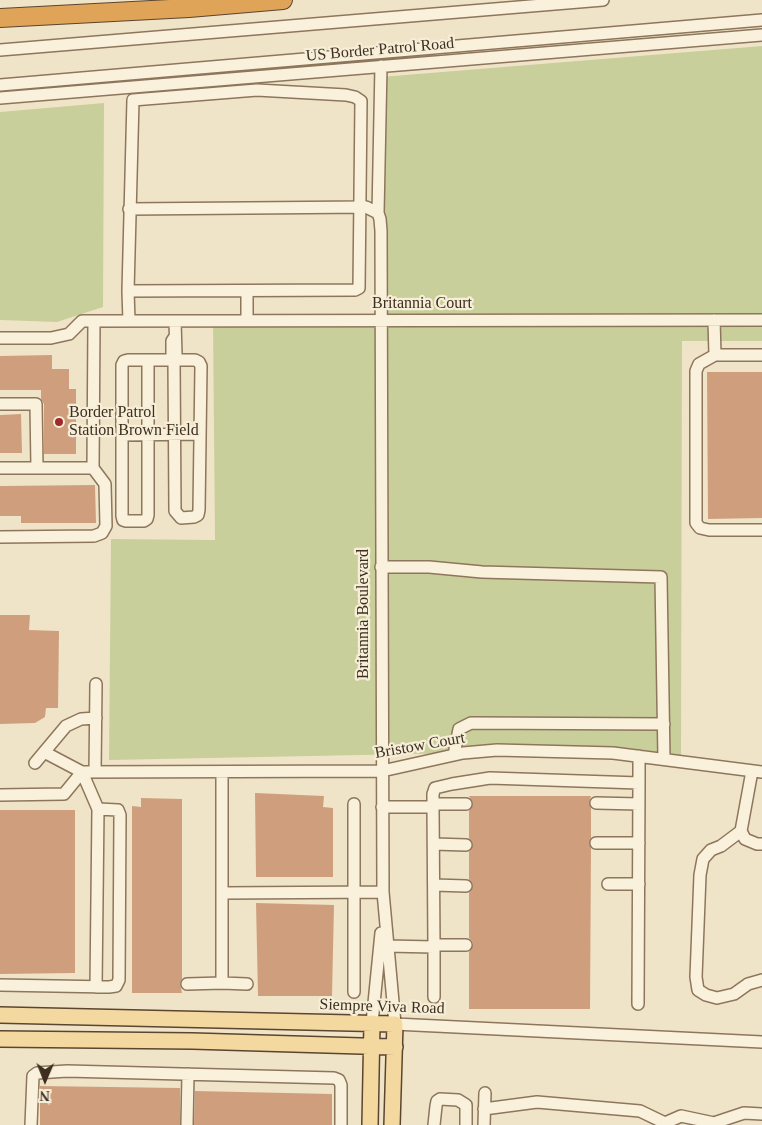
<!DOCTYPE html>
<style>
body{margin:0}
#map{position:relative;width:762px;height:1125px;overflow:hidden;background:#f0e4c8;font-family:Georgia,serif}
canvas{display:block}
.north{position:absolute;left:20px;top:1055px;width:50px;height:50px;-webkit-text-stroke:4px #f7eed8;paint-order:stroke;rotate:181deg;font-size:14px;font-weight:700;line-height:20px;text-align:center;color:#3d2e20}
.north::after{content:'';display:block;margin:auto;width:18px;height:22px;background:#3d2e20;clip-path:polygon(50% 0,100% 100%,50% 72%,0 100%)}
</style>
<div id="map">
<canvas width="762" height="1125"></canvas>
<div class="north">N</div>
</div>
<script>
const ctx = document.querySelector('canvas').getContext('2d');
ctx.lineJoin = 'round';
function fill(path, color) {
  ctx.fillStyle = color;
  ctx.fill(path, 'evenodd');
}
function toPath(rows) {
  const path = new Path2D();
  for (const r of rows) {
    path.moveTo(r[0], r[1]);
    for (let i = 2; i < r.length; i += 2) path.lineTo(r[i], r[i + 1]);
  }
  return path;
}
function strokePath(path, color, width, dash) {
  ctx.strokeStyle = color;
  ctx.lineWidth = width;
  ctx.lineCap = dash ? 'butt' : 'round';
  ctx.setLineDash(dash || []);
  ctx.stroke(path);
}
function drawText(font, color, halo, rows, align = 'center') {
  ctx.font = font + ' Georgia,serif';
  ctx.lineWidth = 4.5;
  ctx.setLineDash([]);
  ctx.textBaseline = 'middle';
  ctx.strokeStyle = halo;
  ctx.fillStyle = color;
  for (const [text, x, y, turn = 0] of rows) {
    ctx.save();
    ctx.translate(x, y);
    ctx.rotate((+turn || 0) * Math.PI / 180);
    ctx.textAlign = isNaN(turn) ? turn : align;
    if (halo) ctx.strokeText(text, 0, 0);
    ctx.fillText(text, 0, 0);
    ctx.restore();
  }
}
fill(toPath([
 [762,46,762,341,682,341,681,761,613,753,463,753,109,760,111,539,215,540,213,321,381,320,381,77],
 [104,103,103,307,57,322,0,320,0,112]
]), '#c9cf9b');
fill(toPath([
 [52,355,52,369,69,369,69,389,76,389,76,454,44,454,44,404,41,399,41,390,0,390,0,356],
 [707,372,762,372,762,518,708,519],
 [21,414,22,453,0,453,0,415],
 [95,485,96,523,21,523,21,516,0,516,0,486],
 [0,615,30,615,29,630,59,631,58,708,46,708,45,717,35,723,0,724],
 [255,793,324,796,323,807,333,808,333,877,256,877],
 [469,796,591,796,589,803,591,808,591,838,589,843,591,848,590,1009,469,1009,469,952,473,945,472,941,469,938,469,893,473,886,469,879,469,852,473,845,469,838,469,811,473,804],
 [141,798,182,799,182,979,180,984,182,993,132,993,132,806,141,807],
 [0,810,75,810,75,973,0,974],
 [256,903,334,905,332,996,258,996],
 [40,1086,180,1088,180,1125,40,1125],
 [195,1091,332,1094,332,1125,194,1125]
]), '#cf9f7d');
const minor = toPath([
 [0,50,603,0],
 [0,85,762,20],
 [257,90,346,95,355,97,361,101,359,288,355,290,128,291,133,100,257,90],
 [0,98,762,35],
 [129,209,366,207,378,213,380,219,381,231,383,892,395,1024,762,1042],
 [378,213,381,66],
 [128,291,129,321],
 [714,320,715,355,699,364,696,371,696,523,700,528,709,530,762,530],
 [247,321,247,291],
 [0,338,51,338,69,334,82,321,762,320],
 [174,338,172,341,172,355,174,360,176,355,175,321],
 [715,355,762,355],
 [148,360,148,515,147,519,144,521,126,521,123,520,122,516,122,365,124,361,128,360,174,360,175,511,181,518,194,517,198,515,199,510,201,366,199,362,195,360,174,360],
 [0,404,36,404,37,468],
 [122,435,200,434],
 [0,468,93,468,94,321],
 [0,537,94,536,102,533,106,526,105,484,93,468],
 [381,567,429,567,482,572,661,577,664,759],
 [454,755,459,729,471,723,664,724],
 [35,763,66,726,81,719,96,718],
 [752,771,741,831,745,839,757,844,762,844],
 [82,772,382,771,463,753,497,750,613,753,762,772],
 [95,772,96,684],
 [0,795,64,794,82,772],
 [596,803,639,804],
 [354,804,354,992],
 [433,804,466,804],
 [382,807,433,807],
 [741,831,721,846,711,850,703,859,700,875,696,977,698,990,706,995,717,998,734,994,748,984,762,980],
 [596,843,639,843],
 [434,844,466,845],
 [608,884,639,884],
 [434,885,466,886],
 [222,893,383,892],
 [434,945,466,945],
 [387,946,434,947,434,997],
 [434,947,433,807,433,794,435,788,452,784,490,778,639,783,639,756],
 [222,983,247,984],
 [187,984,222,983,222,772],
 [0,985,109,987,116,986,119,980,120,815,118,810,98,809,82,772,44,752],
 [96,987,98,809],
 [638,1004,639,783],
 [372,1023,381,933],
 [484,1109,537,1102,640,1111,665,1123,681,1116,714,1123,744,1113,762,1114],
 [31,1125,33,1076,37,1073,67,1071,334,1078,339,1080,341,1085,341,1125],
 [187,1125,188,1074],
 [434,1125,436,1106,437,1101,440,1099,458,1100,466,1105,466,1125],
 [484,1125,485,1093]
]);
const major = toPath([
 [0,1015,395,1024,392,1125],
 [0,1039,192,1041,395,1047],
 [370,1125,372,1023]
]);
const highway = toPath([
 [0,18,189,8,283,0]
]);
strokePath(minor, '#8d765c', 14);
strokePath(major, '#5b4430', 18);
strokePath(highway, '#5b4430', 20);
strokePath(minor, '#faf1dc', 11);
strokePath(major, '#f3d9a0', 15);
strokePath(highway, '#e0a458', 18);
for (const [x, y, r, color] of [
 [59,422,5,"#9e2a2b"]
]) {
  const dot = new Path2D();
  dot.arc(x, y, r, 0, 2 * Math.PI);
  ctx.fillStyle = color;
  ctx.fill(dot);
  strokePath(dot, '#f7eed8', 2);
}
drawText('16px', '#3d2e20', '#f7eed8', [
 ["US Border Patrol Road",380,50,-5],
 ["Britannia Court",422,304],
 ["Britannia Boulevard",364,614,-90],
 ["Bristow Court",420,746,-10],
 ["Siempre Viva Road",382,1007,2]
]);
drawText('16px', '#3d2e20', '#f7eed8', [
 ["Border Patrol",69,413],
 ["Station Brown Field",69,431]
], 'left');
</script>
